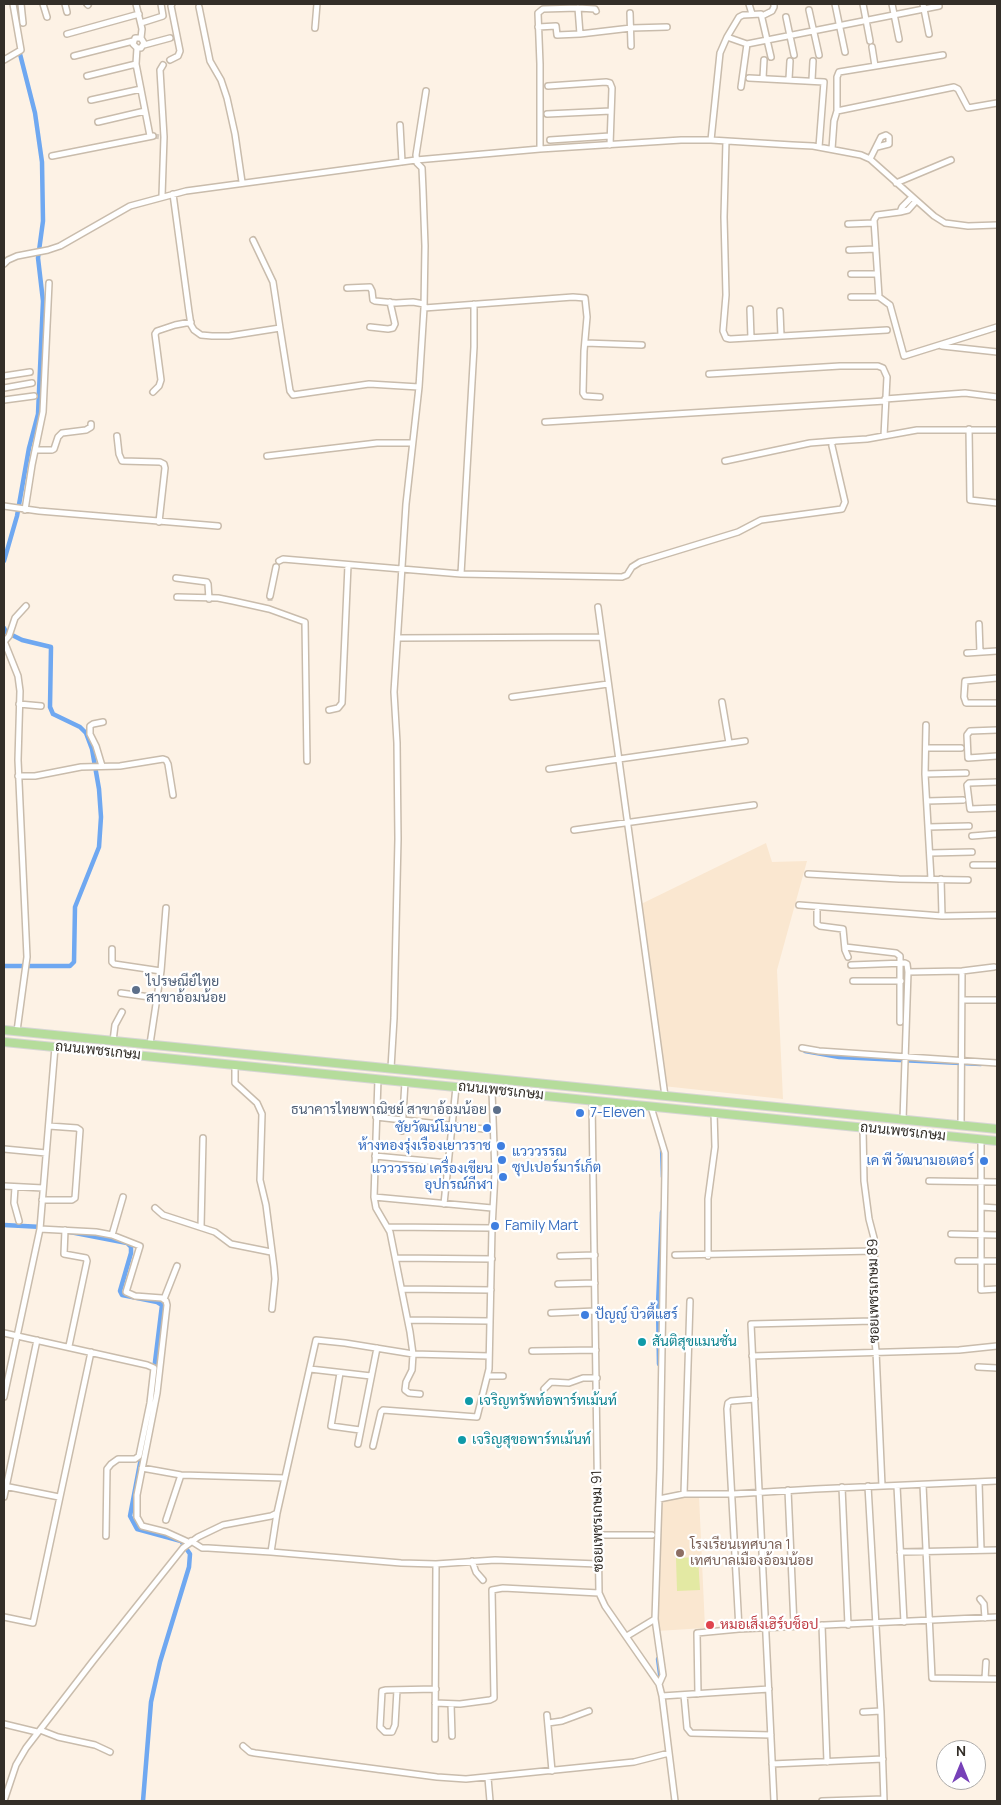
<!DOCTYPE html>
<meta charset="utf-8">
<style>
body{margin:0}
#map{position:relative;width:1001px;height:1805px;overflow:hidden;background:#fdf2e5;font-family:Manrope,sans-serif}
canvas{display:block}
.frame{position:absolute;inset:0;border:5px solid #332e28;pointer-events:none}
.north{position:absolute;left:936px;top:1740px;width:50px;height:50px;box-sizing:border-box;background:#fff;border:1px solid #adaba9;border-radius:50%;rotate:0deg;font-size:14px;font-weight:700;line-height:20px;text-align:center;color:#332e28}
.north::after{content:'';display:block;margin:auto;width:18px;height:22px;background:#7741b8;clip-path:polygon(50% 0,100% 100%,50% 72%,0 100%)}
</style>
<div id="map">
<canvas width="1001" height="1805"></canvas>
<div class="frame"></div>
<div class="north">N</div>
</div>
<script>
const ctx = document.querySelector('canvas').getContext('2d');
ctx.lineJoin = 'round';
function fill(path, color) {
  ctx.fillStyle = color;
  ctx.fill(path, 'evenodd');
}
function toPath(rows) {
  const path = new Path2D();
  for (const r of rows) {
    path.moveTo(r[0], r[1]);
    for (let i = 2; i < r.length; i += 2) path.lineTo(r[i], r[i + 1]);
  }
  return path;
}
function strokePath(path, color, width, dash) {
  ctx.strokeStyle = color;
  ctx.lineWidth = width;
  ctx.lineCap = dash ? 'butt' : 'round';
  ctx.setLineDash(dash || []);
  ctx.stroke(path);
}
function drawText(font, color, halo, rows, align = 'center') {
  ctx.font = font + ' Manrope,Sarabun,sans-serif';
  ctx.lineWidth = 4.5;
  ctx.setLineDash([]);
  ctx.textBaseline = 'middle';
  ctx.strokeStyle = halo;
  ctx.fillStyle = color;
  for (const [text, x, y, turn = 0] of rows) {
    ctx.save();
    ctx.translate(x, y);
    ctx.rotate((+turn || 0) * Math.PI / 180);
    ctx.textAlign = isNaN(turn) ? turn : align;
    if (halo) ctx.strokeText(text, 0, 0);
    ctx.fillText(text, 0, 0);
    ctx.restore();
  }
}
fill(toPath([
 [766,843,772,862,807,861,777,970,783,1099,663,1086,637,906],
 [699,1496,705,1628,657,1631,659,1497]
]), '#fae7d0');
fill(toPath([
 [698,1557,700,1590,677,1591,676,1558]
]), '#e3e9a3');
strokePath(toPath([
 [4,561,17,516,29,448,38,414,43,301,38,258,43,221,42,162,35,113,19,50],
 [4,628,6,632,22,640,51,647,50,707,53,714,80,727,86,733,92,749,99,789,101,817,99,847,75,907,74,962,70,966,4,966],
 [805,1051,839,1057,981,1064],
 [662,1147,663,1177],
 [4,1225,42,1227],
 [70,1232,127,1243,131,1247,131,1253,120,1291,122,1295,157,1302,162,1305,154,1370],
 [659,1364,658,1305,662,1212],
 [658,1659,661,1681],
 [143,1801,151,1702,160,1662,189,1567,190,1554,181,1541,137,1529,130,1516,145,1437]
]), '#6fa8f1', 4.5);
strokePath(toPath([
 [154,136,161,137],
 [270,601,270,596]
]), '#d5cbbf', 5, [5, 2.5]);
const street = toPath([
 [21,4,23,23],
 [43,4,47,17],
 [65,4,67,12],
 [87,4,88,5],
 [136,4,142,29,141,38],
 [749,4,752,14],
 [835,4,845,52],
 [863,4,870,41],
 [892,4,899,39],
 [923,4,929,34],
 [199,7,210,61,221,80,227,98,235,134,242,182],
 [578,8,580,34,631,28,667,27],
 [809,10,819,55],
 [630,13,631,46],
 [762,16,772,11,774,7,774,4],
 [786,17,794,55],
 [141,23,163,16,161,4],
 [538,27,556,26,557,35,580,34],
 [315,28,317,4],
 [67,34,139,14],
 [727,37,747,44,939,6],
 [144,45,170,38],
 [872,47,875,66],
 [137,48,141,48,144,43,141,38,135,38,133,44,137,48,136,64,150,136],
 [74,56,133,41],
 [4,60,21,50,13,4],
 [170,60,178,56,180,51,171,6,172,4],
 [87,76,136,64],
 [749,78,824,82,819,147],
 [763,78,764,60],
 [789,79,790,61],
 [812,80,813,61],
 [548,86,606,82,610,83,612,88,610,145],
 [741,87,747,44],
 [91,100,141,89],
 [837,111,954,87,958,89,968,108,997,103],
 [547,114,611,111],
 [98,122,145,111],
 [400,125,402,162],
 [550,140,610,136],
 [711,140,720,53,727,37,739,17,743,15,761,14,771,57],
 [726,141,724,217,726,295,723,331,726,338,730,339,887,330],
 [540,149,540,64,538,13,543,9,578,8,595,9,596,11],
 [832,149,834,121,837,111,837,77,839,72,943,55],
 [52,156,153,136],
 [870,159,881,137,886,135,889,137,889,144,877,147],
 [896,183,951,160],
 [173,194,189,312,191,325,194,330,201,335,212,336,229,336,280,328,290,391,293,395,369,384,419,387],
 [162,196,164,137,160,70,163,65],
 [912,197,902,207,900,212,908,210,916,201],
 [900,212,877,215,874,220,879,297,890,305,904,356,997,327],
 [848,224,874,223],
 [253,240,273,282,280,328],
 [849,250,876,249],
 [4,264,8,260,17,256,48,250,60,246,130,206,186,191,416,160,540,149,681,140,711,140,792,145,813,146,861,155,870,159,934,216,945,223,968,226,997,225],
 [851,274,877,274],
 [347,288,370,287,372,291,373,300,375,301,396,303,413,302,424,304],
 [851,297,879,297],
 [424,308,573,297,585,298,587,317,584,351,583,393,585,396,600,397],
 [750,309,751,338],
 [780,311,781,336],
 [370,327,388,329,393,328,395,324,390,302],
 [585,343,642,345],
 [942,346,997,352],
 [709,374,840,366,878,366,883,368,887,377,884,436],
 [4,376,30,372],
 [4,388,32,383],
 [153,392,159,386,161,380,155,334,157,331,175,325,191,322],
 [885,399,965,393,997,397],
 [4,400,34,396],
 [545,422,885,401],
 [969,429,970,500,997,503],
 [117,436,119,454,122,461,160,462,164,464,165,468,159,522],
 [36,450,52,450,54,449,58,437,62,433,86,430,91,427,91,424],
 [267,456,377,443,412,443],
 [725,461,810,443,835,441],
 [4,506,39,511,218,526],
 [25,510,32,465,43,412,49,283],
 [279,561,283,559,461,574,622,577,627,575,632,567,640,562,738,532,761,520,842,509,845,502,832,446,832,443,835,441,867,439,917,430,997,430],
 [461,574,474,347,474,304],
 [176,578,207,582,208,584,209,599],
 [270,596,276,567],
 [177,597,218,598,233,601,269,609,305,622,307,761],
 [598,607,665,1096],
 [979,624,980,652],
 [398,638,602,637],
 [4,641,18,676,20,691,18,760,27,957,17,1031],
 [4,642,9,636,15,618,26,606],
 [967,653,997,651],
 [997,678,965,681,964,697,966,703,997,703],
 [512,697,608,684],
 [722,702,729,743],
 [19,704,41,706],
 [329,710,338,708,342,703,348,565],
 [926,725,925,774,931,879],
 [997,730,970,731,967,735,968,758,997,756],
 [926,748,961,748],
 [102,766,96,746,90,734,90,726,93,724,103,722],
 [549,769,745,741],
 [925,774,966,773],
 [18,776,35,776,81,767,120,766,163,759,166,760,168,764,173,795],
 [997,782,969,783,967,785,970,809,997,808],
 [927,801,963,800],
 [928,827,969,826],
 [574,830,754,805],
 [972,836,997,834],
 [930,853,972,852],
 [973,865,997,865],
 [808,874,899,879,968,880],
 [941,879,942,916],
 [799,905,942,916,997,915],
 [817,911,817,924,820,926,843,929,845,950,848,957],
 [845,947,896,953,900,956,900,1022],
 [112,949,112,962,114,964,161,971],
 [851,965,905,963,907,964,908,972,962,971,994,967],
 [853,981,901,981],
 [121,993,157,998],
 [962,1000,997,1000],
 [113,1041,115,1025,122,1012],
 [150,1044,161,971,166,908],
 [802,1048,819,1051,997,1063],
 [235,1065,235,1083,257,1103,262,1114,260,1180,266,1205,274,1267,275,1279,272,1309],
 [391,1068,394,1018,398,839,397,743,394,692,406,504,419,387,424,308,425,246,423,190,422,168,417,163,416,155,426,91],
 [378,1079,374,1197,376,1208,390,1232,410,1332,413,1354,412,1370,406,1382,405,1390,409,1393,420,1394],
 [592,1101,599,1593,605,1606,659,1684,662,1696,675,1801],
 [651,1107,665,1153,665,1169,660,1469,655,1619,663,1675,659,1684],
 [376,1117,493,1130],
 [903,1120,908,972],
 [961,1126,962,971],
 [863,1128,864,1181,869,1219,874,1238,875,1278,872,1291,873,1321,876,1351,882,1486],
 [402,1131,405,1082],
 [981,1140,981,1290,997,1289],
 [4,1149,46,1153],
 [375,1156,448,1163],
 [929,1181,997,1182],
 [4,1186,43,1188],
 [15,1187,14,1203,19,1221],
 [374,1197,492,1208],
 [42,1200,72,1200,75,1198,80,1130,77,1128,49,1126],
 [444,1204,456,1087],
 [981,1207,997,1208],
 [155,1208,163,1215,215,1232,231,1244,271,1252],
 [201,1227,203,1138],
 [388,1227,492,1228],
 [40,1229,96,1232,112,1235,140,1246,126,1292,135,1296,162,1298,166,1301,167,1305,157,1393,137,1495,137,1517,142,1526,166,1532,188,1542],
 [65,1230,64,1254,86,1258,87,1261,69,1346],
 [951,1234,997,1235],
 [112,1235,123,1197],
 [675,1255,875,1251],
 [560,1256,595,1255],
 [708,1256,708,1199,715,1147,714,1112],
 [396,1258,492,1259],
 [958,1261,997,1261],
 [558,1284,595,1283],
 [402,1289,491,1290],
 [164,1299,177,1266],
 [551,1313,595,1311],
 [408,1320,489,1321],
 [4,1333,147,1365,154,1368,150,1403,139,1456,135,1459,118,1459,111,1464,107,1469,106,1536],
 [532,1351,596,1350],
 [752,1356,959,1350,997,1346],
 [978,1367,997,1368],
 [310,1369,371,1376],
 [340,1373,331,1426,360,1430],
 [488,1376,503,1376],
 [544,1389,551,1382,569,1383,583,1378,597,1378],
 [4,1397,40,1229,55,1047],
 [358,1444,377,1348],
 [373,1446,381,1412,383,1410,477,1417,489,1369,492,1228,495,1173,492,1091],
 [142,1468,181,1475,285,1478],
 [979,1482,981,1550],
 [923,1485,932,1678,997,1679],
 [4,1486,59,1497],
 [868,1486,881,1713,884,1801],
 [897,1486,904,1622],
 [842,1487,848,1625],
 [788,1490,794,1626],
 [684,1494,690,1301],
 [4,1497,37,1340],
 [659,1499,684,1494,733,1494,815,1489,997,1481],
 [166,1520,181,1475],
 [598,1535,652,1535],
 [191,1541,202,1548,208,1548,271,1552,401,1563,436,1564,495,1560,598,1564],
 [271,1552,277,1513],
 [900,1552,997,1550],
 [472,1561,476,1572,483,1580],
 [980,1599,984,1604,985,1618],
 [4,1617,33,1623,91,1352],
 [822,1625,827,1762],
 [739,1629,727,1409,728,1403,731,1401,755,1399],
 [627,1636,655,1619],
 [985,1679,986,1662],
 [397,1690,395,1725,392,1732,385,1732,380,1727,382,1691,386,1690,436,1689],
 [698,1694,697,1633,739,1629,997,1617],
 [684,1695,687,1728,691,1733,771,1735],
 [662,1696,769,1689],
 [435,1703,460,1704,490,1700,494,1698,492,1590,503,1588,599,1593],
 [451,1704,452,1736],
 [863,1712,881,1711],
 [547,1715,552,1771],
 [548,1723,562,1721,589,1711],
 [4,1724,37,1732],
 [40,1730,58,1737,95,1745,110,1752],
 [435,1739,436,1564],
 [243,1746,250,1752,255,1753,437,1777,466,1779,634,1762,669,1753],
 [772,1764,883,1759],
 [488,1778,490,1801],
 [4,1801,16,1765,26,1748,93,1661,183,1548,198,1537,223,1525,271,1516,277,1513,316,1340,345,1343,413,1354,489,1356],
 [774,1801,751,1324,873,1321],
 [822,1801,884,1799]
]);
const primary = toPath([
 [4,1030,997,1129],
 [4,1042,997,1141]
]);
strokePath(street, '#c9bcac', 8);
strokePath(primary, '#d6d5d4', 10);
strokePath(street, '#fff', 5);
strokePath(primary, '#b5dc9b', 8);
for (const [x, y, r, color] of [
 [136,990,5,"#5c6f8a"],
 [497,1110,5,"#5c6f8a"],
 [580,1113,5,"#3f7fe0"],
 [487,1128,5,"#3f7fe0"],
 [501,1146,5,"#3f7fe0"],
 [502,1160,5,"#3f7fe0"],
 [984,1161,5,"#3f7fe0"],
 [503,1177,5,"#3f7fe0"],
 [495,1226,5,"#3f7fe0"],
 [585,1315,5,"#3f7fe0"],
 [642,1342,5,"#0f9aa8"],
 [469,1401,5,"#0f9aa8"],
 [462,1440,5,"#0f9aa8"],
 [680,1553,5,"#8d6e63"],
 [710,1625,5,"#e0444e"]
]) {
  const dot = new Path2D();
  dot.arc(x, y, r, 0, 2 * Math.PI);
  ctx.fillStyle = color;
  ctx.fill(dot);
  strokePath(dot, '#fff', 2);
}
drawText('14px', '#4e5e75', '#fff', [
 ["ไปรษณีย์ไทย",146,982],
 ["สาขาอ้อมน้อย",146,998],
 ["ธนาคารไทยพาณิชย์ สาขาอ้อมน้อย",487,1110,"right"]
], 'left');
drawText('14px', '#332e28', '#fff', [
 ["ถนนเพชรเกษม",98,1051,6],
 ["ถนนเพชรเกษม",501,1091,6],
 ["ถนนเพชรเกษม",903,1132,6],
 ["ซอยเพชรเกษม 89",874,1291,-91],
 ["ซอยเพชรเกษม 91",598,1521,-91]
]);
drawText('14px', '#366cbe', '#fff', [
 ["7-Eleven",590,1113],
 ["ชัยวัฒน์โมบาย",477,1128,"right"],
 ["ห้างทองรุ่งเรืองเยาวราช",491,1146,"right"],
 ["แวววรรณ",512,1152],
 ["ซุปเปอร์มาร์เก็ต",512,1168],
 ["เค พี วัฒนามอเตอร์",974,1161,"right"],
 ["แวววรรณ เครื่องเขียน",493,1169,"right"],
 ["อุปกรณ์กีฬา",493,1185,"right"],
 ["Family Mart",505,1226],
 ["ปัญญ์ บิวตี้แฮร์",595,1315]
], 'left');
drawText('14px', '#0d838f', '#fff', [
 ["สันติสุขแมนชั่น",652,1342],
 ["เจริญทรัพท์อพาร์ทเม้นท์",479,1401],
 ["เจริญสุขอพาร์ทเม้นท์",472,1440]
], 'left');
drawText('14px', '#785e54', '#fff', [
 ["โรงเรียนเทศบาล 1",690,1545],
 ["เทศบาลเมืองอ้อมน้อย",690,1561]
], 'left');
drawText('14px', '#be3a42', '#fff', [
 ["หมอเส็งเฮิร์บช็อป",720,1625]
], 'left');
</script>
